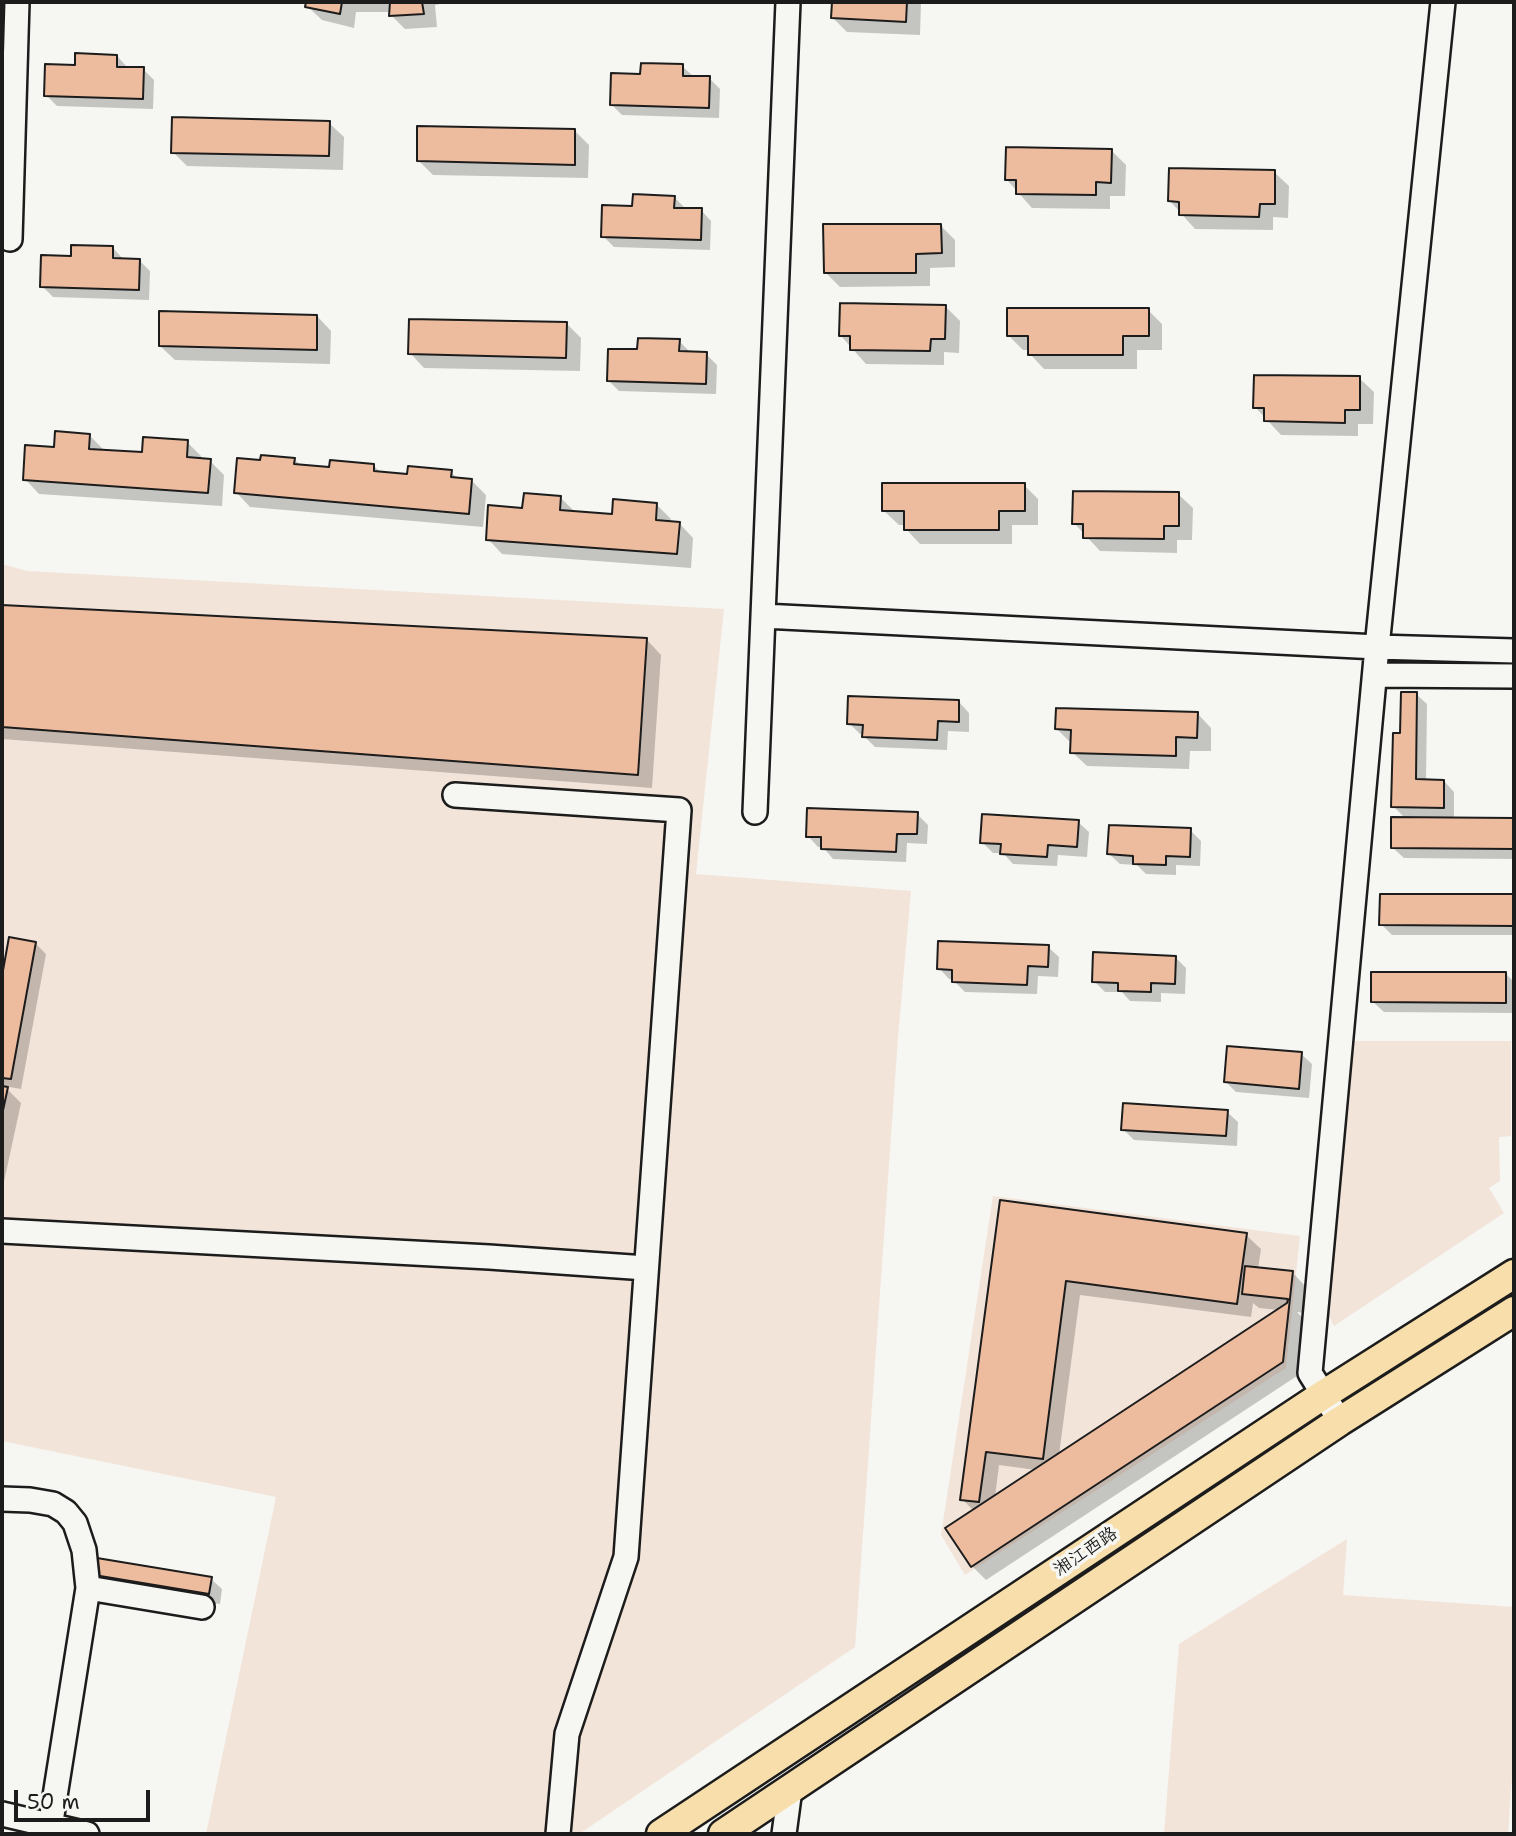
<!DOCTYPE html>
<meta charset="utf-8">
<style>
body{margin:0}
#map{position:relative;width:1516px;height:1836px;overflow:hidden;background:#f6f6f2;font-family:"Shantell Sans",sans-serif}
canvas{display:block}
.frame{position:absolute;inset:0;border:4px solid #1c1c1c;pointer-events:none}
.scale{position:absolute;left:14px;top:1790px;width:136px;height:32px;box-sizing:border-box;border:4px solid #1c1c1c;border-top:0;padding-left:9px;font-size:21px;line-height:24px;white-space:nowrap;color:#1c1c1c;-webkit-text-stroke:5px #f6f6f2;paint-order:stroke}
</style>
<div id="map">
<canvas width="1516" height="1836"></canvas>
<div class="frame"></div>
<div class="scale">50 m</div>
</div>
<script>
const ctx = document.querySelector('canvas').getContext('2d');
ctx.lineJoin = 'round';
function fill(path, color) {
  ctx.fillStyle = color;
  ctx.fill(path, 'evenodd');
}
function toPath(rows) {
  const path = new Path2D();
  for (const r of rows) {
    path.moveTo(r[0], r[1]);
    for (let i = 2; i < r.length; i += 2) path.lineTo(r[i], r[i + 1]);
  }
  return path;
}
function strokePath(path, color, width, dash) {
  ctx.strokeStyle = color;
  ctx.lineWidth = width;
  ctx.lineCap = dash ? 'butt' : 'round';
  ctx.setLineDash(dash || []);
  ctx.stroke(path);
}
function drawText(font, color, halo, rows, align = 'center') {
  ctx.font = font + ' "Shantell Sans","LXGW WenKai TC",sans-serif';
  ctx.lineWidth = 7;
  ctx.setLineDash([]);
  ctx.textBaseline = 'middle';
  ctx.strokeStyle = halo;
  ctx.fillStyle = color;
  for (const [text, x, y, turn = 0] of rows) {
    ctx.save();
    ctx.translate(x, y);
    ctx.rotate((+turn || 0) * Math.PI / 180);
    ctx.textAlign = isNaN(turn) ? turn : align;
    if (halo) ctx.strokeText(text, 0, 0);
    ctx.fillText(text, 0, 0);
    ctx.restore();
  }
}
fill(toPath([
 [2,564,27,571,724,609,696,874,911,891,898,1037,855,1647,579,1834,206,1834,276,1497,2,1441],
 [1353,1041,1511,1041,1511,1136,1499,1137,1500,1181,1489,1188,1504,1213,1334,1326,1325,1309],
 [993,1196,1300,1236,1286,1368,965,1575,941,1535],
 [1347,1539,1343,1595,1514,1607,1514,1745,1508,1834,1164,1834,1179,1644]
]), '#f3e4d9');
fill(toPath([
 [308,2,450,2,435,5,437,27,405,29,391,15,391,12,356,12,354,28,322,20,307,6],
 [834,2,921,2,920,35,847,32,833,18],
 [117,56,127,67,143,69,154,80,153,109,57,106,46,95,76,66],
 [682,66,693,76,709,78,720,89,719,118,622,115,611,104,642,76],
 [329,123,344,137,343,170,187,166,173,152],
 [575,131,589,145,588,178,433,175,418,160],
 [1111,150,1126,165,1125,196,1110,196,1110,209,1032,208,1007,180],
 [1274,172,1289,186,1288,218,1273,217,1273,230,1195,229,1170,201],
 [674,197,685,208,701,210,711,221,710,250,614,247,603,236,634,207],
 [941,226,955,240,955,267,930,268,930,286,840,287,825,272],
 [113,248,123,259,139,260,150,271,149,300,53,297,42,286,72,258],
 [945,306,960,321,959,353,944,352,944,365,866,364,841,336],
 [1148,310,1162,324,1162,350,1137,350,1137,369,1044,369,1030,354,1030,350,1023,350,1008,335],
 [317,316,331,331,330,364,175,360,160,346],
 [567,324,581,338,580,371,424,368,410,353],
 [679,341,690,352,706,354,717,365,716,394,619,391,608,380,639,351],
 [1359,378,1374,392,1373,424,1358,424,1358,436,1281,435,1255,407],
 [90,436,104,450,144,454,187,442,201,456,201,460,210,461,224,475,222,506,39,494,25,479,56,449],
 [294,459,301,466,331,469,374,466,382,474,408,476,451,472,458,479,471,480,486,495,483,527,250,507,236,492,262,462],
 [1024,485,1038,499,1038,525,1012,525,1012,544,920,544,906,529,906,525,899,525,884,511],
 [1178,494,1193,508,1192,540,1177,540,1177,553,1100,551,1074,523],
 [560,497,575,512,613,516,656,504,671,519,670,523,679,523,693,538,691,568,502,554,488,539,524,510],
 [2,607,647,640,661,655,652,788,2,739],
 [1416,694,1427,704,1426,781,1444,781,1454,792,1454,819,1514,820,1514,859,1404,858,1393,848,1406,819,1393,806,1402,735],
 [959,702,969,713,969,732,948,731,947,750,875,747,864,736,864,734,860,734,849,723],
 [1197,713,1211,728,1211,751,1190,751,1189,769,1087,766,1072,752,1072,744,1057,729],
 [917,814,928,825,927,844,907,843,906,862,833,859,823,847,818,847,808,836],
 [1078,822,1089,832,1087,857,1058,855,1057,866,1013,864,1003,853,993,853,982,842],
 [1190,830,1201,841,1200,866,1176,865,1176,875,1146,874,1137,865,1120,864,1109,854],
 [1514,896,1514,935,1392,935,1381,924],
 [10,939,35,943,46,954,21,1089,4,1086,21,1103,2,1191,2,986],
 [1048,947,1059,957,1058,977,1038,976,1037,994,965,992,954,981,954,979,949,979,939,968],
 [1175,957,1186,968,1185,994,1161,993,1161,1002,1130,1001,1122,992,1105,992,1094,981],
 [1506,974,1514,982,1514,1013,1384,1012,1373,1002],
 [1301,1054,1312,1064,1309,1098,1236,1092,1226,1082],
 [1227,1112,1238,1122,1237,1146,1134,1140,1123,1129],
 [1001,1202,1246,1235,1261,1249,1258,1269,1292,1272,1306,1287,1304,1313,1297,1312,1303,1318,1297,1376,986,1580,972,1566,974,1511,962,1499],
 [1080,1295,1251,1317,1253,1303,1259,1308,1279,1310,1059,1455],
 [999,1465,1036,1470,995,1497],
 [96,1575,211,1579,222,1589,220,1604,107,1586]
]), '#0003');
const building = toPath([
 [306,2,342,2,340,14,305,7,306,2],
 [390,2,422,2,424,14,389,16,390,2],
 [832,2,907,2,906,22,831,18,832,2],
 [75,53,117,55,117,67,144,67,143,99,44,96,45,64,75,65,75,53],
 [641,63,683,64,683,76,710,76,709,108,610,105,611,73,640,74,641,63],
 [172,117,330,121,329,156,171,153,172,117],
 [417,126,575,129,575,165,417,161,417,126],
 [1006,147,1112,149,1111,183,1096,182,1096,195,1016,194,1016,180,1005,180,1006,147],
 [1169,168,1275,170,1275,204,1260,204,1259,217,1179,215,1179,202,1168,201,1169,168],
 [633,194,675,196,674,208,702,208,701,240,601,237,602,205,632,206,633,194],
 [823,224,941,224,942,253,916,254,916,273,824,273,823,224],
 [71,245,113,246,113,258,140,259,139,290,40,287,41,255,71,256,71,245],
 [840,303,946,305,945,339,931,339,930,351,850,350,850,336,839,336,840,303],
 [1007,308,1149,308,1149,336,1123,336,1123,355,1028,355,1028,336,1007,336,1007,308],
 [159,311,317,315,317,350,159,346,159,311],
 [409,319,567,322,566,358,408,354,409,319],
 [638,338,680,339,679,351,707,352,706,384,607,381,608,349,637,349,638,338],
 [1254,375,1360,376,1360,410,1345,410,1345,423,1264,421,1264,408,1253,408,1254,375],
 [55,431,90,434,89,449,142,452,143,437,188,440,187,457,211,459,208,493,23,480,25,445,54,447,55,431],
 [261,455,295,458,294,464,329,467,330,460,374,464,374,471,407,474,408,466,452,470,451,477,472,479,469,514,234,493,237,458,260,460,261,455],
 [882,483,1025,483,1025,511,999,511,999,530,904,530,904,511,882,511,882,483],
 [1073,491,1179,492,1179,526,1164,526,1164,539,1083,538,1083,524,1072,524,1073,491],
 [524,493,561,496,560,510,612,514,613,499,657,503,656,520,680,522,677,554,486,540,488,505,522,508,524,493],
 [2,605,647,638,638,775,2,727,2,605],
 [1401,692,1417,692,1416,779,1444,780,1444,808,1391,807,1393,733,1400,733,1401,692],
 [848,696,959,700,959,722,938,721,937,740,862,737,863,725,847,724,848,696],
 [1056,708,1198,712,1197,738,1176,737,1176,756,1070,753,1071,730,1055,729,1056,708],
 [807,808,918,812,917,834,897,834,896,852,821,849,821,837,806,837,807,808],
 [982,814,1079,820,1077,847,1048,845,1047,857,1000,854,1001,844,980,843,982,814],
 [1391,817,1514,818,1514,849,1391,848,1391,817],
 [1109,825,1191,828,1190,857,1166,856,1166,865,1133,864,1133,856,1107,854,1109,825],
 [1380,894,1514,894,1514,926,1379,925,1380,894],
 [9,937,36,942,11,1079,2,1078,2,976,9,937],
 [938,941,1049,945,1048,967,1028,966,1027,985,952,982,952,970,937,969,938,941],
 [1093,952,1176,956,1175,984,1151,983,1151,992,1118,991,1118,983,1092,982,1093,952],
 [1371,972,1506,972,1506,1003,1371,1002,1371,972],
 [1227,1046,1302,1052,1299,1089,1224,1082,1227,1046],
 [2,1086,8,1087,2,1115,2,1086],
 [1123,1103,1228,1110,1226,1136,1121,1130,1123,1103],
 [1000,1200,1247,1233,1237,1304,1066,1281,1043,1459,986,1452,979,1502,960,1500,1000,1200],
 [1245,1266,1293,1271,1283,1362,971,1567,945,1528,1287,1303,1288,1299,1242,1294,1245,1266],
 [97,1558,212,1577,209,1594,94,1575,97,1558]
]);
fill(building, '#edbb9e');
strokePath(building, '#1c1c1c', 2);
const minor = toPath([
 [10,239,17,2],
 [763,616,1377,647,1514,651],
 [1375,675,1514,676],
 [455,795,679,810,626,1557,567,1734,558,1834],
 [755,812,788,2],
 [2,1231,489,1257,646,1268],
 [1340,1421,1310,1373,1377,647,1443,2],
 [2,1499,30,1500,53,1504,66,1512,75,1523,84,1550,88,1588,49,1834],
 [88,1588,202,1607],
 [2,1814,87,1834],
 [784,1834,790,1789]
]);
const major = toPath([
 [661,1834,1323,1395,1514,1274],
 [723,1834,1340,1421,1514,1311]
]);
strokePath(minor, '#1c1c1c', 28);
strokePath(major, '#1c1c1c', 33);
strokePath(minor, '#f6f6f2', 23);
strokePath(major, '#f8deab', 28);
drawText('18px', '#1c1c1c', '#f6f6f2', [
 ["湘江西路",1086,1552,-34]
]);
</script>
